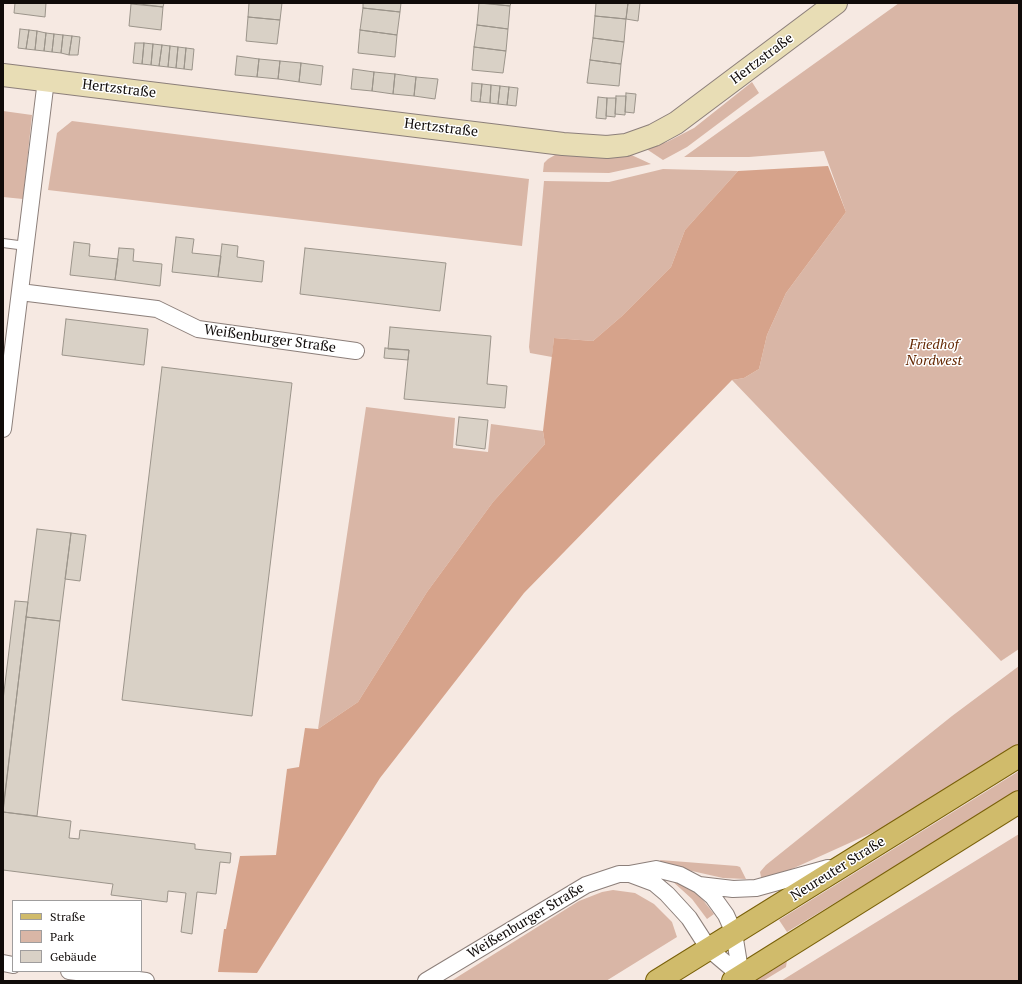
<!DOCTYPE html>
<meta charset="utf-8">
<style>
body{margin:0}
#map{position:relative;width:1022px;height:984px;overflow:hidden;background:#f6e9e2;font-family:"PT Serif",serif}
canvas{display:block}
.frame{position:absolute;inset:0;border:4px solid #100b09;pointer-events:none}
.legend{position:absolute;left:12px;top:900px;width:130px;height:72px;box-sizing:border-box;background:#fff;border:1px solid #9f9d9d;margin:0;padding:5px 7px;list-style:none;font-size:12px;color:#100b09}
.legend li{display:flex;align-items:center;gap:8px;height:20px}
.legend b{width:20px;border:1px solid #9f9d9d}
</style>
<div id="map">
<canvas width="1022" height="984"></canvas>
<div class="frame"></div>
<ul class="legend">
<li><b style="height:5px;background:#d0bb6b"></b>Straße</li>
<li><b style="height:11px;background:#d9b6a6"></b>Park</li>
<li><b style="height:11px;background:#d9d1c6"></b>Gebäude</li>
</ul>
</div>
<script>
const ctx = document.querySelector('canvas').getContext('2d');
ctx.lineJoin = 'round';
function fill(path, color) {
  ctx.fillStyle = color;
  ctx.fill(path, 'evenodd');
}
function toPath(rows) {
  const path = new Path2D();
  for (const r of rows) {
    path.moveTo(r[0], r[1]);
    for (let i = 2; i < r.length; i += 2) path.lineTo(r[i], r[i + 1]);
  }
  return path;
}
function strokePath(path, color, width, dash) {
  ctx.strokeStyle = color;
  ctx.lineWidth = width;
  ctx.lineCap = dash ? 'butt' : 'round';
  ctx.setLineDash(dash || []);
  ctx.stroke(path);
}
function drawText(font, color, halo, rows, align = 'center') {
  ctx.font = font + ' "PT Serif",serif';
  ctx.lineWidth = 3;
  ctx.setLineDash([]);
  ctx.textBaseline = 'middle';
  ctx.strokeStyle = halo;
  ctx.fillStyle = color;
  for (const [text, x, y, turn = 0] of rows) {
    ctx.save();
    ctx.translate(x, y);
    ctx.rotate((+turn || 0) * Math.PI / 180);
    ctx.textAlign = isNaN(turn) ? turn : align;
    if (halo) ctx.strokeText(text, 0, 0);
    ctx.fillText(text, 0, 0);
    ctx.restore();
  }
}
fill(toPath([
 [899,3,1019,3,1019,649,1001,661,732,380,744,378,759,369,767,335,786,293,846,212,824,151,749,157,684,157],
 [752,82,759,93,687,147,663,160,645,148,667,142,694,128],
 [3,111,32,115,23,199,3,197],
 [72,121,529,179,522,246,48,190,57,133],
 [625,152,651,164,609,173,543,172,544,163,548,159,555,155],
 [663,169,738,171,685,230,671,267,622,316,593,341,554,338,552,357,530,353,529,347,544,181,609,182],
 [366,407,455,418,453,448,488,452,491,424,543,431,545,444,493,502,427,592,358,702,318,729],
 [1019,666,1019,744,887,826,783,873,765,878,761,877,760,872,766,865,952,716],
 [1019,771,1019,791,787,932,779,920],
 [1019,834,1019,981,781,981],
 [660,860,737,866,740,867,746,879,723,878,683,869,661,862],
 [671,880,689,887,699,895,714,914,707,919,692,899],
 [613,890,635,893,654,904,672,922,677,937,606,981,451,981,579,901,602,892],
 [787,960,786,967,763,981,752,981]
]), '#d9b6a6');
fill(toPath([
 [828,166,846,212,786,293,767,335,759,369,744,378,732,380,524,593,380,778,257,973,218,972,224,929,226,929,240,856,276,855,287,769,299,767,305,728,318,729,358,702,427,592,493,502,545,444,543,431,554,338,593,341,622,316,671,267,685,230,738,171]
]), '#d6a38b');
const building = toPath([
 [15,3,46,3,45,17,14,13,15,3],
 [132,3,164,3,163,7,132,3],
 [249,3,282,3,280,20,248,17,249,3],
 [363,3,401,3,400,12,363,8,363,3],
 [479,3,510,6,508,29,477,25,479,3],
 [484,3,511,3,510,6,484,3],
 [596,3,628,3,626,19,595,16,596,3],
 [628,3,640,3,638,21,626,19,628,3],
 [131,4,163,7,161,30,129,26,131,4],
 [363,8,400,12,397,35,360,30,363,8],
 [595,16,626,19,624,42,593,38,595,16],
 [248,17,280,20,277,44,246,41,248,17],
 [477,25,508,29,506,51,474,47,477,25],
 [20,29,29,30,26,49,18,48,20,29],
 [29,30,37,31,35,50,26,49,29,30],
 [360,30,397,35,395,57,358,53,360,30],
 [37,31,46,33,44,51,35,50,37,31],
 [46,33,54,34,52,52,44,51,46,33],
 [54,34,63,35,61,53,52,52,54,34],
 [63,35,72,36,69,55,61,53,63,35],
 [72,36,80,37,78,55,69,55,72,36],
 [593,38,624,42,621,64,590,60,593,38],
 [135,43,144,43,142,64,133,63,135,43],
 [144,43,153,44,151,65,142,64,144,43],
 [153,44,162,45,159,66,151,65,153,44],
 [162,45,170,46,168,67,159,66,162,45],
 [170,46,178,47,176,68,168,67,170,46],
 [178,47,186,48,184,69,176,68,178,47],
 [474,47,506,51,503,73,472,70,474,47],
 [186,48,194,49,192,70,184,69,186,48],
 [237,56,259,59,257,77,235,75,237,56],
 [259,59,280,61,278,79,257,77,259,59],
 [590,60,621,64,619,86,587,83,590,60],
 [280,61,301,63,299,82,278,79,280,61],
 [301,63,323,66,321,85,299,82,301,63],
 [353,69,374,72,372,91,351,89,353,69],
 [374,72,395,74,393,94,372,91,374,72],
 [395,74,416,77,414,96,393,94,395,74],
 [416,77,438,79,435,99,414,96,416,77],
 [472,83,482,84,480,102,471,101,472,83],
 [482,84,491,85,490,103,480,102,482,84],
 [491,85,500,86,498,104,490,103,491,85],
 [500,86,509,87,507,105,498,104,500,86],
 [509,87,518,88,516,106,507,105,509,87],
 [626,93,636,94,634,113,625,112,626,93],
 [616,96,626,96,625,115,615,114,616,96],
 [598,97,607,98,606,119,596,118,598,97],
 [607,98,616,98,615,117,606,116,607,98],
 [176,237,194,239,192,253,221,256,218,277,172,272,176,237],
 [74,242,90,244,89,256,118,259,115,280,70,275,74,242],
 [222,244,238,246,237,257,264,261,262,282,218,277,222,244],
 [119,248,134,249,133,261,162,264,160,286,115,280,119,248],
 [305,248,446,263,440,311,300,294,305,248],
 [66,319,148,329,144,365,62,355,66,319],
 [390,327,491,336,487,384,507,386,505,408,404,399,409,350,388,349,390,327],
 [385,348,409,350,408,360,384,358,385,348],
 [162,367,292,383,252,716,122,700,162,367],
 [459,417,488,420,485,449,456,445,459,417],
 [37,529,71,533,60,621,26,617,37,529],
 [71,533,86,535,80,581,65,579,71,533],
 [15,601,28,602,3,809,3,700,15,601],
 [26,617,60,621,37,816,3,812,26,617],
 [3,812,71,821,69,838,79,839,80,830,195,844,195,849,231,853,230,863,220,862,216,894,197,892,192,934,181,932,186,893,168,891,167,902,111,895,113,884,3,870,3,812]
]);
fill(building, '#d9d1c6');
strokePath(building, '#9b948a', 1);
const service = toPath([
 [3,243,26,246]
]);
const minor = toPath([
 [20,292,157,309,198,329,356,351],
 [3,429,46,80],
 [630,874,654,883,667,894,689,918,709,949,741,976],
 [699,885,733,889,756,888,828,868],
 [3,963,13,965],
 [69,971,146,981],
 [426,981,586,885,619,874,629,874,656,869,680,875,699,885,713,897,726,915,734,933,741,976]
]);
const secondary = toPath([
 [3,75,563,144,607,147,626,145,654,135,676,123,836,3]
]);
const primary = toPath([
 [657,981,1019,756],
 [733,981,1019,802]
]);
strokePath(service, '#8c7f7a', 10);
strokePath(minor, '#8c7f7a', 18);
strokePath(secondary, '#8c7f7a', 24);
strokePath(primary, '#796009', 24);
strokePath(service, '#fff', 8);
strokePath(minor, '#fff', 16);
strokePath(secondary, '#e8ddb5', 22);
strokePath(primary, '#d0bb6b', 22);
drawText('14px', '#100b09', '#fff', [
 ["Hertzstraße",762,59,-37],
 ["Hertzstraße",119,89,7],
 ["Hertzstraße",441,128,7],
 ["Weißenburger Straße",270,339,8],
 ["Neureuter Straße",838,869,-32],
 ["Weißenburger Straße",526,921,-31]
]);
drawText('italic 14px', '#652803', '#fff', [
 ["Friedhof",934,345],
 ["Nordwest",934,361]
]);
</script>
